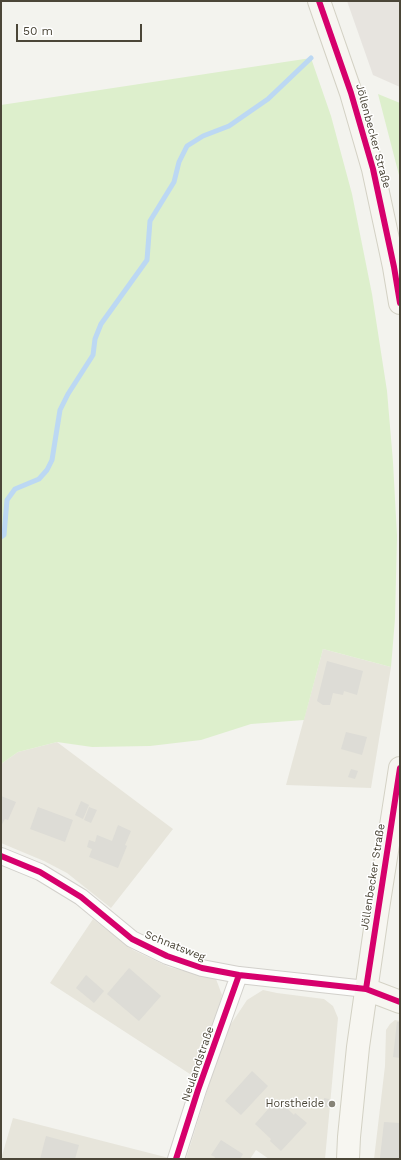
<!DOCTYPE html>
<meta charset="utf-8">
<style>
body{margin:0}
#map{position:relative;width:401px;height:1160px;overflow:hidden;background:#f3f3ee;font-family:"Work Sans",sans-serif}
canvas{display:block}
.frame{position:absolute;inset:0;border:2px solid #4b4638;pointer-events:none}
.scale{position:absolute;left:16px;top:24px;width:126px;height:18px;box-sizing:border-box;border:2px solid #4b4638;border-top:0;padding-left:5px;font-size:12px;line-height:14px;white-space:nowrap;color:#4b4638;-webkit-text-stroke:3px #fff;paint-order:stroke}
</style>
<div id="map">
<canvas width="401" height="1160"></canvas>
<div class="frame"></div>
<div class="scale">50 m</div>
</div>
<script>
const ctx = document.querySelector('canvas').getContext('2d');
ctx.lineJoin = 'round';
function fill(path, color) {
  ctx.fillStyle = color;
  ctx.fill(path, 'evenodd');
}
function toPath(rows) {
  const path = new Path2D();
  for (const r of rows) {
    path.moveTo(r[0], r[1]);
    for (let i = 2; i < r.length; i += 2) path.lineTo(r[i], r[i + 1]);
  }
  return path;
}
function strokePath(path, color, width, dash) {
  ctx.strokeStyle = color;
  ctx.lineWidth = width;
  ctx.lineCap = dash ? 'butt' : 'round';
  ctx.setLineDash(dash || []);
  ctx.stroke(path);
}
function drawText(font, color, halo, rows, align = 'center') {
  ctx.font = font + ' "Work Sans",sans-serif';
  ctx.lineWidth = 3;
  ctx.setLineDash([]);
  ctx.textBaseline = 'middle';
  ctx.strokeStyle = halo;
  ctx.fillStyle = color;
  for (const [text, x, y, turn = 0] of rows) {
    ctx.save();
    ctx.translate(x, y);
    ctx.rotate((+turn || 0) * Math.PI / 180);
    ctx.textAlign = isNaN(turn) ? turn : align;
    if (halo) ctx.strokeText(text, 0, 0);
    ctx.fillText(text, 0, 0);
    ctx.restore();
  }
}
fill(toPath([
 [323,649,391,667,371,788,286,785],
 [57,742,173,829,111,908,67,873,44,861,1,843,1,764,18,752],
 [93,919,133,950,169,967,216,979,222,995,215,1023,196,1078,50,983],
 [263,990,277,993,324,999,333,1006,338,1018,325,1159,269,1159,256,1150,250,1159,186,1159,225,1033,247,1000],
 [395,1020,400,1021,400,1159,374,1159,385,1066,386,1030,390,1024],
 [13,1118,169,1158,1,1159]
]), '#e7e5db');
fill(toPath([
 [347,1,400,1,400,87,373,75]
]), '#e7e4df');
fill(toPath([
 [311,58,331,116,352,194,372,294,387,391,393,462,397,536,395,619,391,667,323,649,304,720,251,724,201,740,150,746,92,747,57,742,18,752,1,764,1,105],
 [378,94,400,103,400,179]
]), '#ddefcc');
strokePath(toPath([
 [1,537,4,535,7,500,15,489,39,479,47,470,52,460,60,410,68,394,93,355,95,339,101,324,147,260,150,221,174,182,179,162,187,146,203,136,229,126,268,99,311,58]
]), '#bcd8f3', 5);
fill(toPath([
 [327,661,363,671,357,695,344,691,343,695,333,693,330,705,323,705,317,701],
 [346,732,367,737,362,755,341,749],
 [351,769,358,771,355,779,348,777],
 [1,796,16,802,8,820,5,819,1,826],
 [81,801,89,805,83,819,75,815],
 [38,807,73,820,65,842,30,829],
 [89,807,97,810,91,823,84,820],
 [118,825,131,831,125,845,127,846,118,868,89,857,92,849,87,847,89,840,95,842,97,835,112,841],
 [129,968,161,996,139,1021,107,994],
 [86,975,104,991,94,1003,76,988],
 [397,1022,400,1022,400,1058,393,1057],
 [252,1071,268,1086,241,1115,225,1101],
 [324,1098,329,1099,328,1107,324,1107],
 [277,1099,294,1115,295,1113,307,1123,281,1151,270,1141,271,1139,255,1124],
 [384,1122,400,1123,400,1159,380,1158],
 [46,1136,79,1145,75,1159,40,1159],
 [221,1140,243,1154,240,1159,214,1159,215,1157,211,1155]
]), '#dddcd6');
const street = toPath([
 [1,856,40,872,81,897,132,939,167,956,202,968,239,975,366,989],
 [176,1159,198,1090,239,975]
]);
const secondary = toPath([
 [319,1,351,93,373,169,394,267,400,303],
 [366,989,400,1002],
 [348,1159,349,1137,358,1047,377,915,400,768]
]);
strokePath(street, '#d2d0cb', 18);
strokePath(secondary, '#d3d1c4', 24);
strokePath(street, '#fdfdfc', 16);
strokePath(secondary, '#f7f6f1', 22);
strokePath(toPath([
 [319,1,351,93,373,169,394,267,400,303],
 [1,856,40,872,81,897,132,939,167,956,202,968,239,975,366,989,400,1002],
 [366,989,400,768],
 [176,1159,198,1090,239,975]
]), '#d6006c', 6);
for (const [x, y, r, color] of [
 [332,1104,4,"#868378"]
]) {
  const dot = new Path2D();
  dot.arc(x, y, r, 0, 2 * Math.PI);
  ctx.fillStyle = color;
  ctx.fill(dot);
  strokePath(dot, '#fff', 1.5);
}
drawText('11px', '#4b4638', '#fff', [
 ["Jöllenbecker Straße",373,136,75],
 ["Jöllenbecker Straße",373,877,-81],
 ["Schnatsweg",175,946,22],
 ["Neulandstraße",198,1064,-71]
]);
drawText('11px', '#4b4638', '#fff', [
 ["Horstheide",324,1104]
], 'right');
</script>
